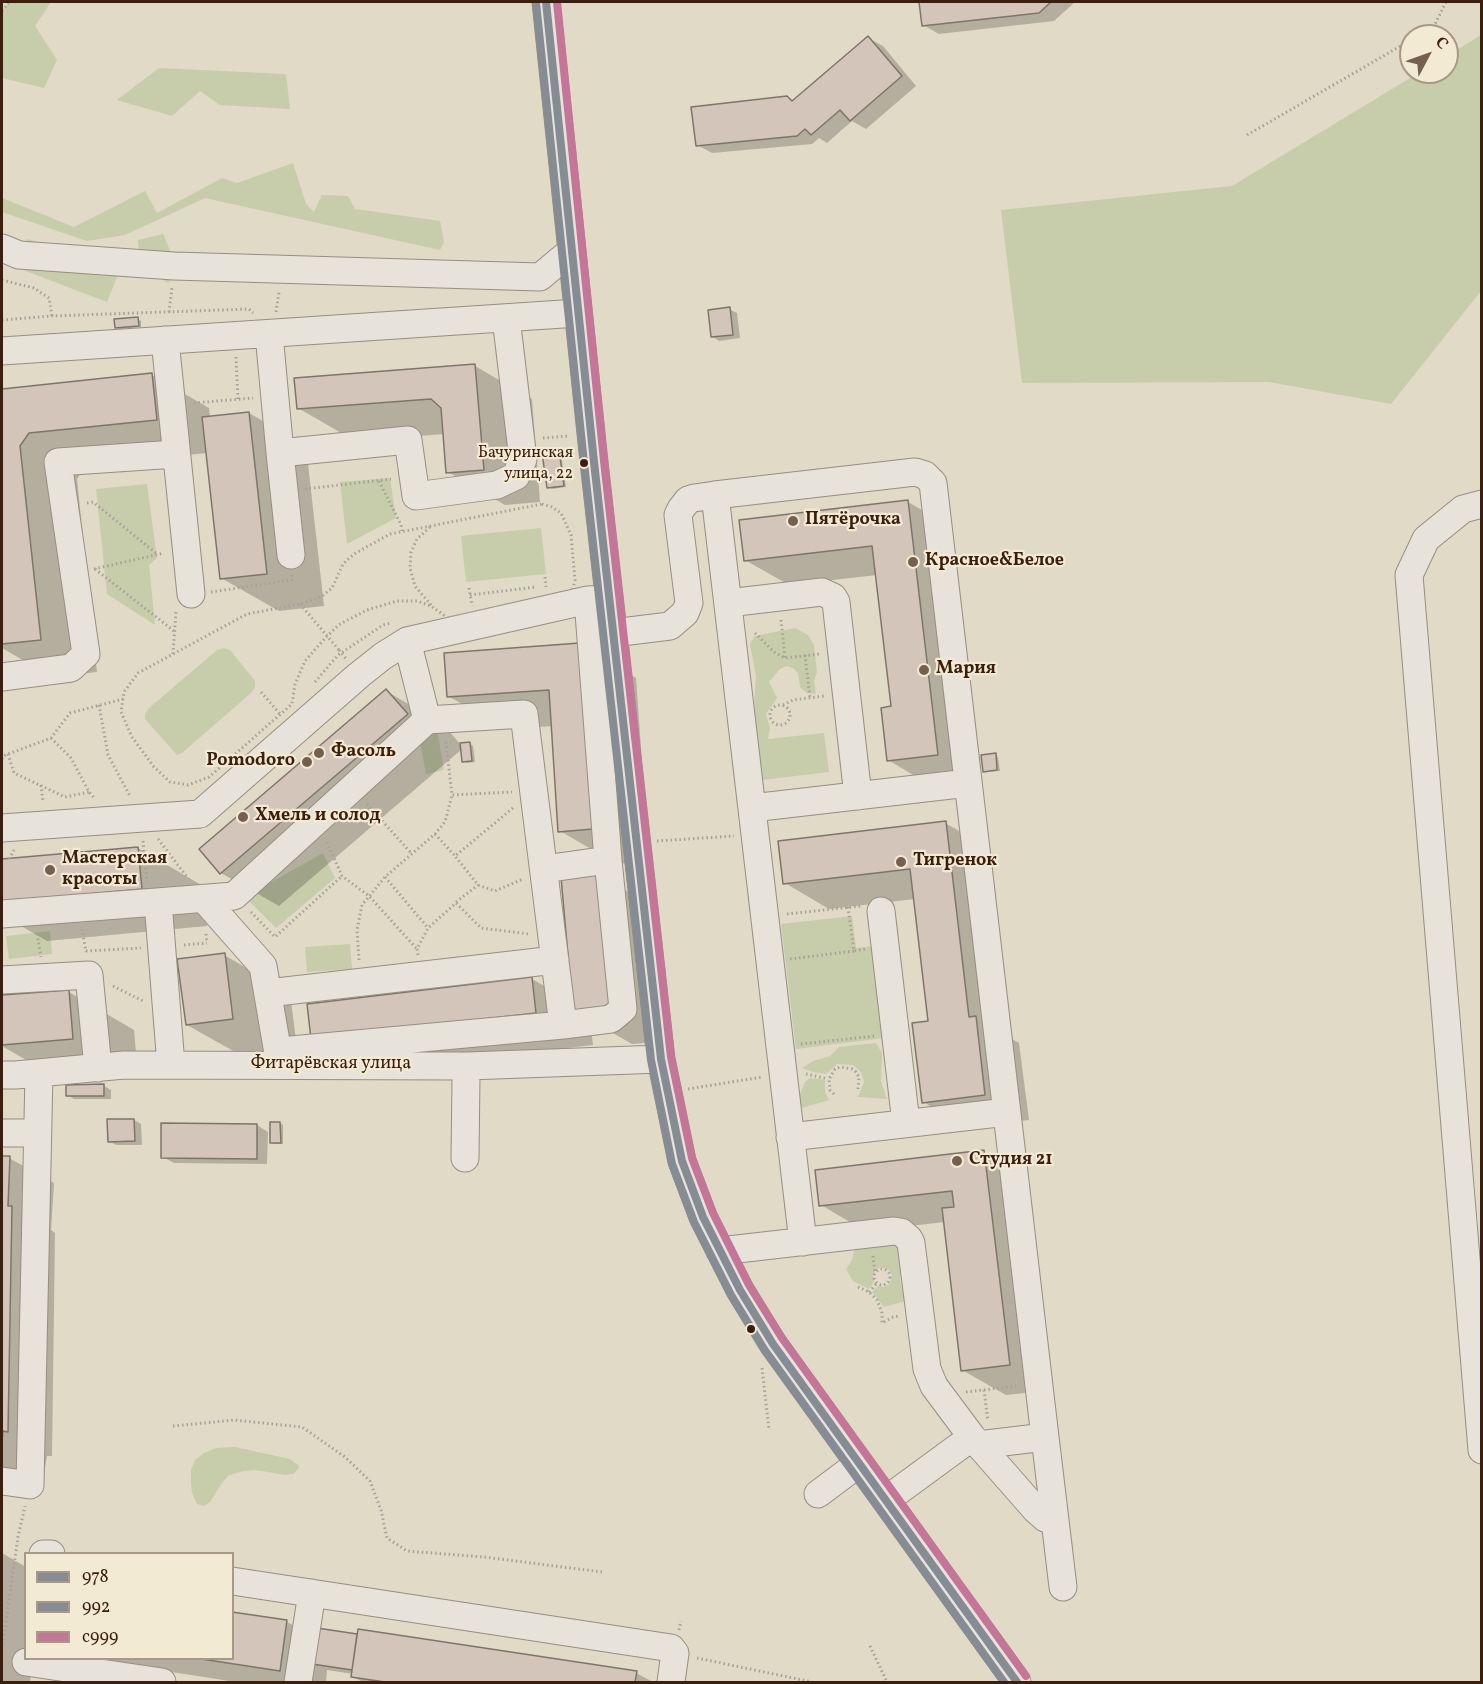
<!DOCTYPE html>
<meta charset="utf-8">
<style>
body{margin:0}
#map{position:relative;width:1483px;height:1684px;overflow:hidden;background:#e0dac6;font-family:Vollkorn,serif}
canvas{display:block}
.frame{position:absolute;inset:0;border:3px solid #3c1e0f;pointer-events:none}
.legend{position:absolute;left:24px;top:1552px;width:210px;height:108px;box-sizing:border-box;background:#f2ead3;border:2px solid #a99885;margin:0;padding:8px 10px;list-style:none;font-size:18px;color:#3c1e0f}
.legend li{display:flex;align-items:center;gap:12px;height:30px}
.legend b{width:30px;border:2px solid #a99885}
.north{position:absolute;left:1399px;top:24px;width:60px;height:60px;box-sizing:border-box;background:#f2ead3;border:2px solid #a99885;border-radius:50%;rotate:49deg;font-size:16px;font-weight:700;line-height:24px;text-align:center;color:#3c1e0f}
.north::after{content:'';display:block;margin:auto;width:21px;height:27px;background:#75604f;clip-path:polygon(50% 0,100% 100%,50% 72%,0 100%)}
</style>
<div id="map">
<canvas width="1483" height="1684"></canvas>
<div class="frame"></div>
<ul class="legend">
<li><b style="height:8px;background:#868c93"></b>978</li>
<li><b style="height:8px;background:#868c93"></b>992</li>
<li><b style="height:8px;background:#c47598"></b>с999</li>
</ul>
<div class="north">С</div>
</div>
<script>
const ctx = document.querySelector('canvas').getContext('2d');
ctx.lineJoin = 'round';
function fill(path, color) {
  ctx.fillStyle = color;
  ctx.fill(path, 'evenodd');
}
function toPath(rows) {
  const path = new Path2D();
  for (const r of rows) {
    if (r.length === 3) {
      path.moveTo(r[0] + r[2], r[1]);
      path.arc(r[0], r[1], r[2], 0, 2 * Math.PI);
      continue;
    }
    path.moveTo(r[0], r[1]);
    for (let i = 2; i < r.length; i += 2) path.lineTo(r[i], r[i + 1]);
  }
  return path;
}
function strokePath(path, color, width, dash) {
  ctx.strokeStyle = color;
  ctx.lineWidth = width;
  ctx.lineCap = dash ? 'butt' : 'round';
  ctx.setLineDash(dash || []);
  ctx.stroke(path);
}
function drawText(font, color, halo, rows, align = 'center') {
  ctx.font = font + ' Vollkorn,serif';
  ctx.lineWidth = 4.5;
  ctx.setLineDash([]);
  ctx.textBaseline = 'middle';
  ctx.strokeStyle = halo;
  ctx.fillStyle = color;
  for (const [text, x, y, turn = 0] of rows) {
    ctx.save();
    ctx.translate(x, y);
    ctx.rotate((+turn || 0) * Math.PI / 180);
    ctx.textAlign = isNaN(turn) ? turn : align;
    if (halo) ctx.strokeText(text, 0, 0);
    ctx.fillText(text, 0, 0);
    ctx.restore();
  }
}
fill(toPath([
 [9,2,51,2,35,26,57,60,44,88,2,78,2,11],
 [1481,35,1481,291,1391,404,1269,382,1022,383,1001,210,1232,186,1420,72,1447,72,1447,56],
 [159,68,286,74,290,109,220,105,200,91,172,116,117,100],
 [293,163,306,204,314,212,322,195,348,196,355,209,440,221,444,242,440,250,205,198,125,235,87,241,2,212,2,198,74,227,145,191,157,213,222,178,237,183],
 [163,234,179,272,168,283,140,266,138,240],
 [27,239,122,265,107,302,23,270],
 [390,478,396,518,347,544,340,482],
 [147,484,157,558,149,565,155,625,107,594,96,489],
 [541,528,546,574,466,582,461,536],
 [795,628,808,635,814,645,817,672,814,681,816,694,807,693,800,687,798,673,793,668,787,666,780,669,769,682,777,698,766,714,770,728,768,739,824,733,829,772,762,780,754,705,756,676,750,644,755,636],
 [224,648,230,650,255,681,255,687,251,693,182,753,177,755,145,719,145,714,149,708,217,650],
 [437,729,444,770,426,774,420,742],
 [323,853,335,878,276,928,245,897],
 [852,916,856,948,874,946,884,1038,796,1049,781,924],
 [50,931,52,954,9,959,6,936],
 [350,944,352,969,307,972,305,947],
 [876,1043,882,1053,881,1081,887,1099,858,1097,864,1082,861,1072,853,1065,837,1064,826,1074,813,1072,802,1068,813,1061,830,1056,839,1047],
 [810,1078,825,1080,825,1092,829,1100,802,1108,798,1099,805,1082],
 [893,1244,898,1247,902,1264,900,1281,906,1301,884,1307,872,1292,878,1286,884,1287,890,1284,892,1275,889,1270,880,1267,875,1271,873,1276,874,1282,869,1289,853,1281,846,1269,852,1260,855,1247],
 [235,1447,290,1459,298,1465,299,1468,293,1474,285,1475,256,1470,244,1471,229,1475,222,1483,210,1502,204,1506,197,1504,192,1493,191,1483,191,1470,195,1460,204,1453,216,1448]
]), '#c7cdaa');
fill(toPath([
 [921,2,1075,2,1054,21,939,34,923,25],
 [868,38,883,46,916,86,866,129,852,121,827,143,819,138,812,144,712,153,697,145,787,97,794,101],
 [729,309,737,313,740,338,719,341,712,336],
 [138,319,141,321,141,327,119,329,116,327],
 [475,366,532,399,540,502,505,505,448,472,445,434,355,441,298,408],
 [152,375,209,408,210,417,249,413,306,446,324,606,279,611,221,578,207,453,86,465,77,479,97,672,52,677,2,648,2,390],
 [558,452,561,454,566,487,552,489,549,487],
 [908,502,952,527,982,780,932,786,888,760,893,708,877,575,789,585,745,560],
 [579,645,636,678,649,861,617,864,560,831,553,726,506,729,448,696],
 [386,691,443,724,461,745,470,744,473,746,475,762,467,763,464,761,462,749,279,906,221,873,201,849],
 [995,755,998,757,1000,771,987,772,984,771],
 [945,823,989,848,1012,1039,1019,1043,1029,1120,967,1127,923,1102,930,1023,915,899,829,909,785,883],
 [138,848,203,886,207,926,47,941,2,915,2,861],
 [599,875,656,908,668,1041,632,1044,590,1020,593,1045,370,1071,532,979,574,1003],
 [224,955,290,993,298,1056,253,1062,187,1025],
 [69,992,134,1030,138,1076,64,1082,2,1046,2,997],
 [104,1086,111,1090,111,1099,74,1099,67,1095],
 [109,1120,134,1120,141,1124,142,1145,116,1145,109,1141],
 [280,1123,283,1125,283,1144,274,1144,272,1142],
 [257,1125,268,1132,267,1164,174,1163,163,1157],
 [984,1152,1028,1177,1053,1390,1006,1395,962,1370,945,1222,865,1231,821,1205],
 [2,1158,9,1158,54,1183,51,1230,55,1233,52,1456,47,1456,42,1485,2,1478],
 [2,1553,26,1567,26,1658,33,1658,30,1682,2,1682],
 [232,1613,287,1622,317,1639,357,1636,359,1637,636,1673,653,1682,363,1682,353,1677,353,1674,327,1670,326,1682,236,1682,82,1658,232,1658]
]), '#0003');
const building = toPath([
 [919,2,1051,2,1039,13,922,26,919,2],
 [868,36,902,76,850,121,840,110,811,135,805,129,797,136,696,146,691,107,787,96,792,101,868,36],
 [730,307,733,335,711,337,708,310,730,307],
 [138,317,139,326,115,328,114,319,138,317],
 [475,364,484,470,446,473,441,408,431,399,297,409,294,378,475,364],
 [152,373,157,420,29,433,20,446,41,640,2,644,2,389,152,373],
 [249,412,267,574,220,579,202,417,249,412],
 [559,450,564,486,547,488,542,453,559,450],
 [908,500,938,755,887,761,881,708,891,706,872,546,744,561,739,520,908,500],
 [580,643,593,829,558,832,549,690,447,697,444,653,580,643],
 [386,689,408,714,220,874,199,849,386,689],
 [470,742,472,761,462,762,460,743,470,742],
 [996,753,997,770,983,772,981,755,996,753],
 [946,821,969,1017,976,1016,985,1095,922,1103,912,1023,928,1021,910,869,783,884,778,841,946,821],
 [138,847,142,889,2,902,2,859,138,847],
 [599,874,611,1009,573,1012,561,877,599,874],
 [225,953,233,1019,186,1025,177,959,225,953],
 [532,977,536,1013,311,1039,307,1004,532,977],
 [69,990,73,1039,2,1045,2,995,69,990],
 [104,1084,104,1096,66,1096,66,1085,104,1084],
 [107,1119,134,1119,135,1141,108,1142,107,1119],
 [270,1122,280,1122,281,1143,270,1143,270,1122],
 [161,1123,257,1124,257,1159,161,1158,161,1123],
 [984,1150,1010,1365,961,1371,942,1208,954,1207,952,1191,819,1206,815,1170,984,1150],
 [2,1156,10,1156,8,1206,12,1206,8,1432,3,1431,2,1441,2,1156],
 [232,1612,287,1620,280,1671,195,1658,232,1658,232,1612],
 [317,1628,357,1634,352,1670,312,1664,317,1628],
 [358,1629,637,1671,635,1682,385,1682,351,1677,358,1629]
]);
fill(building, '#d3c5b9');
strokePath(building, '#7e756a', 1.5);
const minor = toPath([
 [546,2,594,462,661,1059,682,1161,703,1217,740,1290,773,1344,1017,1682],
 [2,248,19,255,174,266,540,277,571,251],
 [269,334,280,453,408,440,416,496,497,485,516,476,523,459,506,318],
 [165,340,191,594],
 [2,351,578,313],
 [280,453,291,555],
 [715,495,915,472,925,475,933,483,1045,1437,978,1445],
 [1482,504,1463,509,1426,539,1409,575,1482,1450],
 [728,603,822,592,833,597,836,602,858,796],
 [613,633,670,626,685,613,689,603,678,515,681,509,688,500,694,498,715,495,803,1242],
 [2,677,71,668,86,654,58,462,176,454],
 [427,720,524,714,563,1025],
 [752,808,968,783],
 [2,828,200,814,359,675,383,656,407,641,588,600,605,599],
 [544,869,608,860],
 [204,899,263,966,280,1065],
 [158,902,171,1065],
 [881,911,906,1123],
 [2,914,234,896,427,720,407,641],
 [2,980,89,975,98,1068],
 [268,993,555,960],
 [280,1065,291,1050,563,1025,611,1019,623,1009,608,860,588,600],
 [2,1075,16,1075,124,1065,468,1066,661,1059],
 [2,1133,36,1133],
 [790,1137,1007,1112],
 [465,1158,466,1077,468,1066],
 [720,1251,894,1231,901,1232,909,1239,911,1243,927,1369,934,1386,972,1437,886,1500],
 [972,1437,1036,1510,1045,1518,1055,1522],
 [1045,1437,1063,1587],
 [2,1481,30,1485,39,1074],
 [818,1494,858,1464],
 [43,1554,51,1554],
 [232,1581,671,1648,675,1653,671,1682],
 [26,1662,162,1682],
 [298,1682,312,1593]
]);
strokePath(minor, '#968e81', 29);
strokePath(toPath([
 [2,11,9,2],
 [1417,36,1434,26,1446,2],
 [1247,135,1411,40],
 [2,280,34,288,49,298,52,316],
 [169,312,172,287],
 [276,312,279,292],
 [2,320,52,316,249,309,253,313],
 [236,357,238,400],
 [194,403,253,398],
 [543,438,569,436],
 [379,481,401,525,402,531],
 [305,489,391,479],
 [87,503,93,502,157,554],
 [542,504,552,507,561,513,571,535,575,580,572,592,448,618,431,606,417,601,397,601,367,610,340,624,327,636,305,661,295,684,292,704,209,777,188,785,170,782,154,767,132,737,121,712,124,692,138,673,247,614,300,604,321,597,332,588,343,564,354,554,390,534,542,504],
 [94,569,164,553],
 [95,569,174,631],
 [545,577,546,587],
 [469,588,472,606],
 [211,592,292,580,292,575],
 [470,595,536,587],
 [300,604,339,650],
 [431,605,415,586,410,568,411,552,417,539,431,526],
 [781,620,785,658],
 [755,633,774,652,785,658,820,654],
 [173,654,176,611],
 [805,655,810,698],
 [315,682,338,655,383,625,391,623],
 [261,692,280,714],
 [780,715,10],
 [99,705,108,755,130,796],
 [783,705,793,700,824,696],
 [51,738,71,758,89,792,95,799],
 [446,742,452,795,512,792],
 [8,754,14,773,65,797,89,792],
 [2,759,3,756,51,738,70,713,123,699],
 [41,785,43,802],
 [367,804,412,854],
 [513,808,455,856,478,885,495,891,523,879],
 [435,834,455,856],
 [158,839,187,877],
 [143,841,147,882],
 [657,841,734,836],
 [327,842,342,876,369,896,417,949],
 [9,859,14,850],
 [385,877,428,928],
 [456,902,478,885],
 [848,907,854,951,865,949],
 [251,912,275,937,342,876],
 [787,914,861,906],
 [82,929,86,952],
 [37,934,41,957],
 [206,934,207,943],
 [184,945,207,943],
 [86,951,141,948],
 [418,955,417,949,428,928,456,903,481,928,529,934],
 [790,959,854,951],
 [359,960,357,930,362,905,385,877,435,834,445,822,452,795],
 [113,986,145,1002],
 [801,1044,875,1036],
 [806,1074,828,1079],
 [688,1089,762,1077],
 [834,1094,830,1090,829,1079,835,1069,840,1067,852,1069,856,1072,859,1077,858,1089],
 [873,1256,875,1273],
 [882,1277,8],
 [858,1287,869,1292,877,1300,882,1313,882,1323,893,1317,900,1316],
 [869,1292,877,1283],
 [762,1368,769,1430],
 [984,1390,988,1421],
 [966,1392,1016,1386],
 [173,1426,234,1420,302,1427,345,1457,370,1481,381,1510,387,1538,407,1551,484,1557,602,1572],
 [679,1630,681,1621],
 [870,1646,887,1682],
 [2,1649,18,1537,25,1506],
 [697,1658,812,1682]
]), '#a7a199', 3, [1.5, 3]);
strokePath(minor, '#e7e3da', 27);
strokePath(toPath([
 [339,650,347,660]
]), '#a7a199', 3, [1.5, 3]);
strokePath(toPath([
 [546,2,594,462,661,1059,682,1161,703,1217,740,1290,773,1344,1017,1682]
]), '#868c93', 8);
strokePath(toPath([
 [536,3,584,463,651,1060,672,1164,694,1222,731,1295,764,1349,1004,1682]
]), '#868c93', 8);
strokePath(toPath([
 [557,2,604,461,671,1057,692,1158,713,1213,749,1285,782,1338,1026,1676]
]), '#c47598', 8);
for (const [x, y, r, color] of [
 [584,463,5,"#3c1e0f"],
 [793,521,6,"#75604f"],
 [913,562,6,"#75604f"],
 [924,670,6,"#75604f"],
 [319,753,6,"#75604f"],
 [307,762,6,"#75604f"],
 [243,817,6,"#75604f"],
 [901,862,6,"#75604f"],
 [50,870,6,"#75604f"],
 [957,1161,6,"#75604f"],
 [751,1329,5,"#3c1e0f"]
]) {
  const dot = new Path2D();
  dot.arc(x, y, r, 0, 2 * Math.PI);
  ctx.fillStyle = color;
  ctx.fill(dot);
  strokePath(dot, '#f2ead3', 2);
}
drawText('16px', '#3c1e0f', '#f2ead3', [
 ["Бачуринская",573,454],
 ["улица, 22",573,475]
], 'right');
drawText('bold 18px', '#3c1e0f', '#f2ead3', [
 ["Пятёрочка",805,521],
 ["Красное&Белое",925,562],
 ["Мария",936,670],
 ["Фасоль",331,753],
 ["Pomodoro",295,762,"right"],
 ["Хмель и солод",255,817],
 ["Мастерская",62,860],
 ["красоты",62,881],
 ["Тигренок",913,862],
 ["Студия 21",969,1161]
], 'left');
drawText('18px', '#3c1e0f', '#f2ead3', [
 ["Фитарёвская улица",331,1065]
]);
</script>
